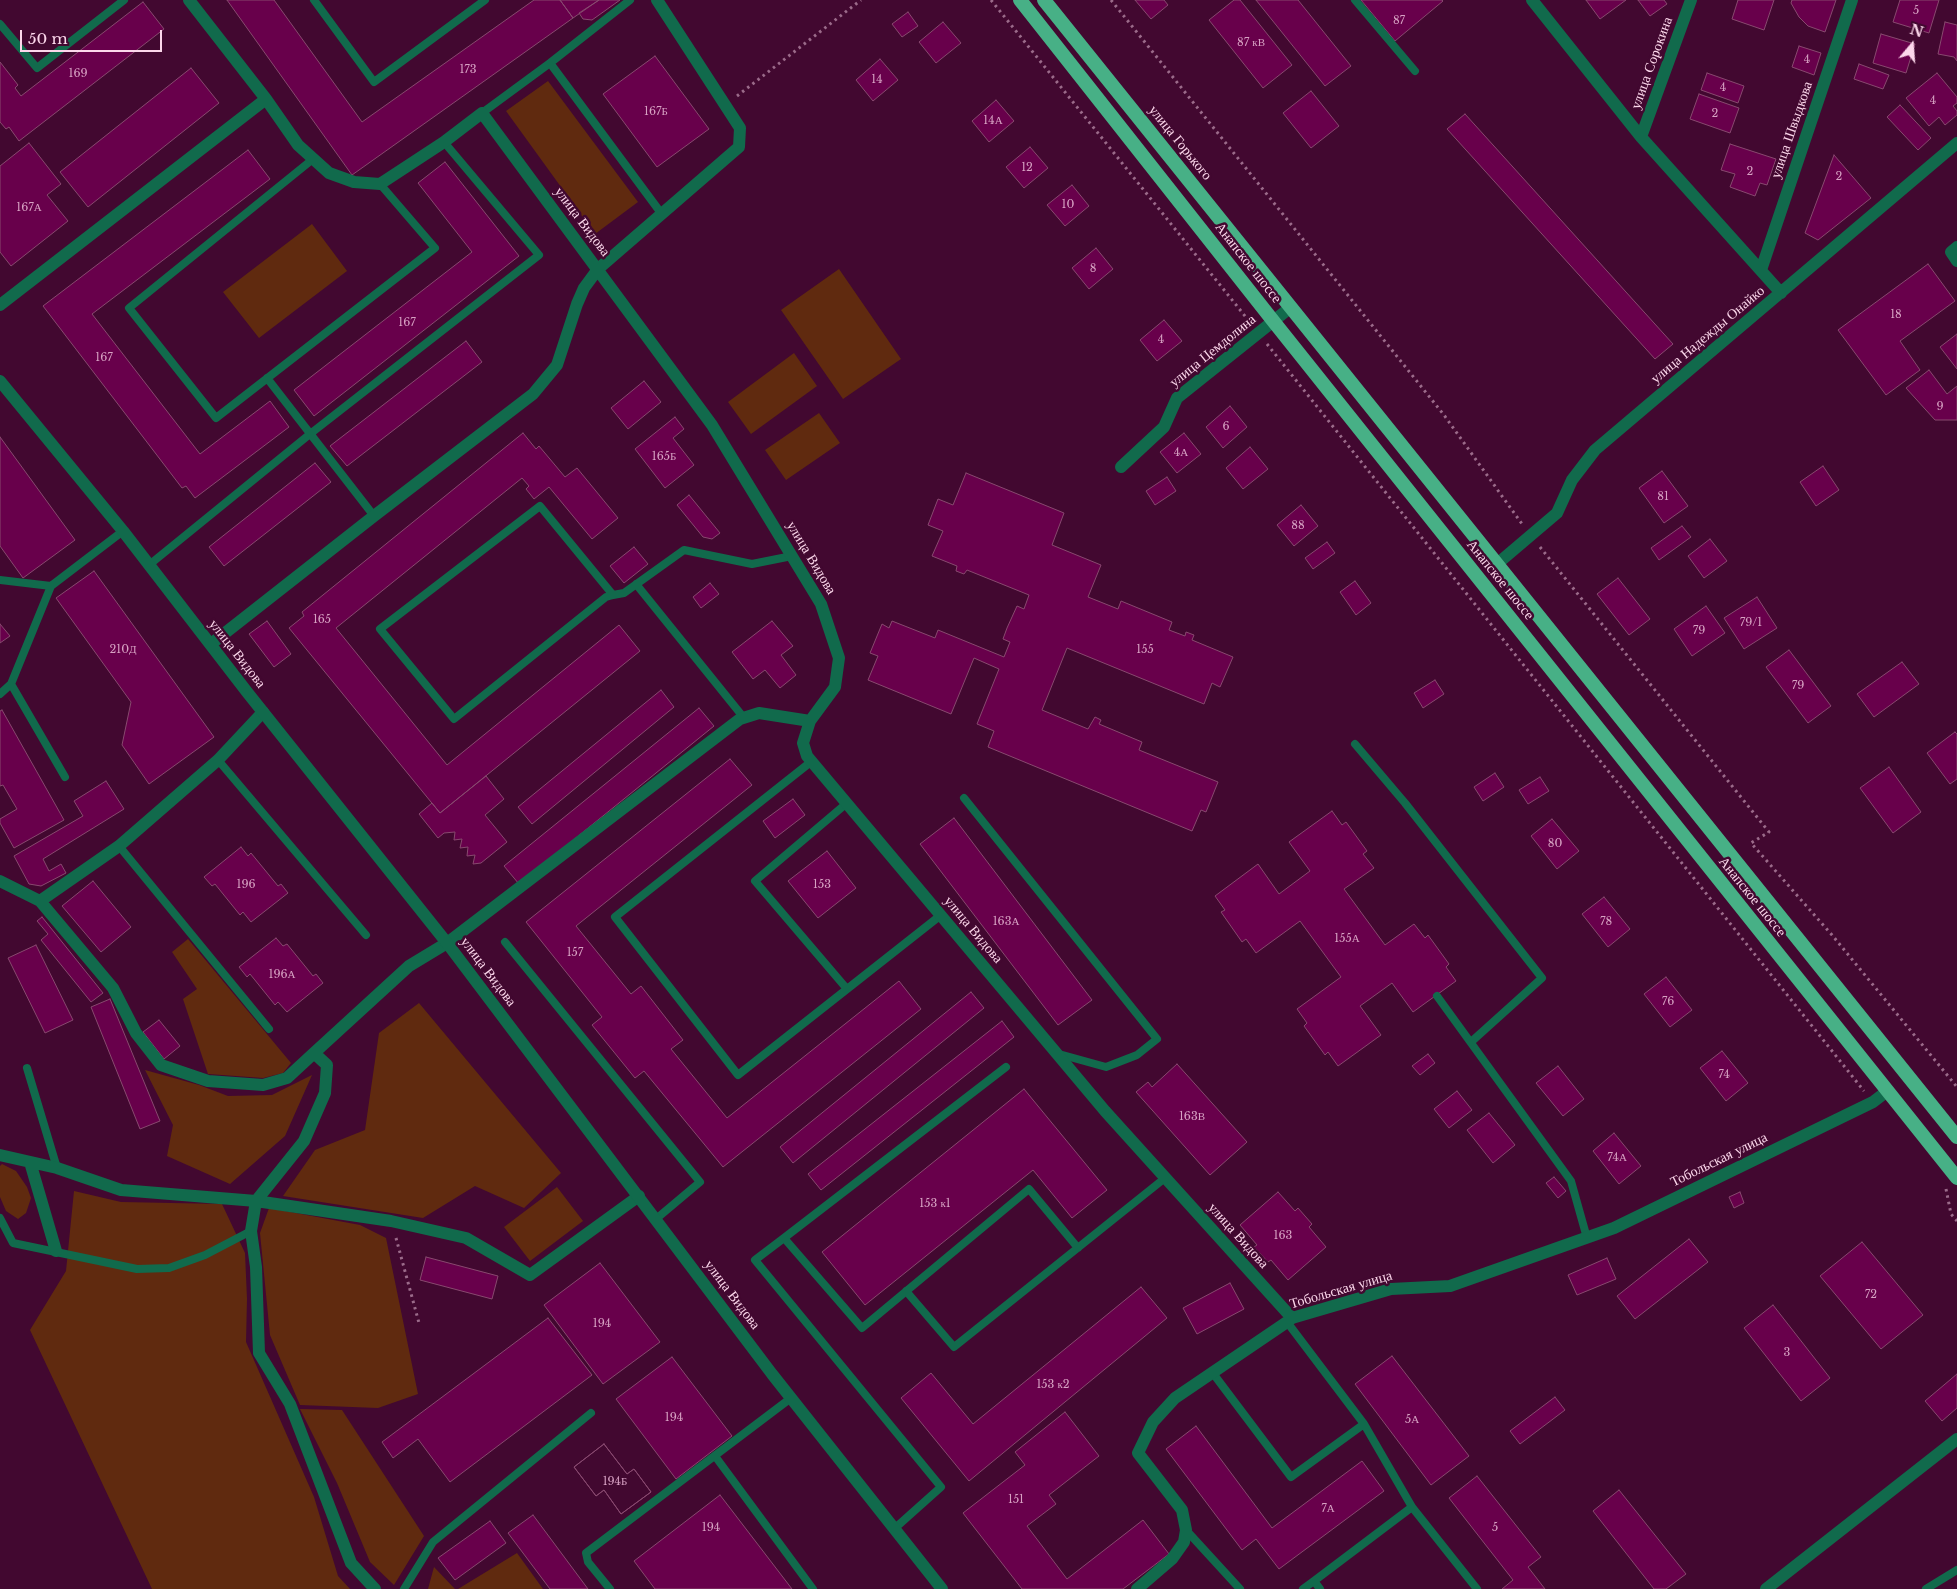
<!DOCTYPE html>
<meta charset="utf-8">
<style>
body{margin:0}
#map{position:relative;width:1957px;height:1589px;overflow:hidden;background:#420830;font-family:"Libre Baskerville",serif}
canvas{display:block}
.north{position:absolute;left:1887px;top:20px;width:50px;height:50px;-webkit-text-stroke:4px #420830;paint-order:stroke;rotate:18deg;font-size:14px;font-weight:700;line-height:20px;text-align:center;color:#fcd7eb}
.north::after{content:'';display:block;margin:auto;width:18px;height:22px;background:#fcd7eb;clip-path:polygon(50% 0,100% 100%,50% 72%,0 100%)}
.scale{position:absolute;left:20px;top:30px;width:142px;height:22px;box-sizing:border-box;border:2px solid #fcd7eb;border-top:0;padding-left:6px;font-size:15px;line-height:18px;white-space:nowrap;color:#fcd7eb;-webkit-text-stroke:4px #420830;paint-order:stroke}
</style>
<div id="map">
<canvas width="1957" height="1589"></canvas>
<div class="north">N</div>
<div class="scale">50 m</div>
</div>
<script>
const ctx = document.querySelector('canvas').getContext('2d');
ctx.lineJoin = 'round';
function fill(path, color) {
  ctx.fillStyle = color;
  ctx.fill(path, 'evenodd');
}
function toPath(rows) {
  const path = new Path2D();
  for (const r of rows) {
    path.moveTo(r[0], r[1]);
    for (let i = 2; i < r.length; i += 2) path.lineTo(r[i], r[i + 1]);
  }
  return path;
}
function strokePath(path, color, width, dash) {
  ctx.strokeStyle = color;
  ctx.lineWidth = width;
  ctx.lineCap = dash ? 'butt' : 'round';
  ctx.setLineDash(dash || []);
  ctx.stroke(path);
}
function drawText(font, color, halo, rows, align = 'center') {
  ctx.font = font + ' "Libre Baskerville",serif';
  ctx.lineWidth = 5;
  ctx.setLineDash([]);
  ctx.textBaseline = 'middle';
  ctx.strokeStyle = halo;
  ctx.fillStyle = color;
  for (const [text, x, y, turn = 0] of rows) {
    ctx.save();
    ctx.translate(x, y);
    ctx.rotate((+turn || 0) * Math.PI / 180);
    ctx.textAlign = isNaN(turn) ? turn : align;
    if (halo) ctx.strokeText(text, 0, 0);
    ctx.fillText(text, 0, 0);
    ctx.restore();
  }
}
fill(toPath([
 [548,81,638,202,595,234,506,111],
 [312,224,347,271,259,338,223,292],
 [839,269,901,359,843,399,781,310],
 [794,353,817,386,751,434,728,402],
 [819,413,840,443,786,480,765,450],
 [188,939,291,1063,283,1073,263,1078,208,1074,183,999,197,989,172,952],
 [419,1003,561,1173,524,1208,475,1186,423,1218,283,1196,315,1150,365,1130,379,1033],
 [145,1070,199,1085,228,1096,272,1095,312,1075,285,1136,230,1184,167,1156,173,1125],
 [2,1164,16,1171,27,1187,31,1198,26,1213,18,1219,6,1211,0,1197,0,1166],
 [557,1187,583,1221,530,1261,504,1227],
 [74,1191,121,1202,222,1204,245,1253,247,1299,246,1342,314,1497,338,1576,350,1589,152,1589,30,1330,66,1271],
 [269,1208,360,1225,386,1238,418,1394,378,1408,300,1405,270,1335,260,1233],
 [300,1409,342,1410,424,1536,394,1585,370,1562,337,1483],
 [517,1553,543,1589,458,1589],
 [434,1567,455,1589,428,1589]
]), '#602a0f');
const building = toPath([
 [227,0,274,0,362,122,534,0,560,0,573,18,352,175,227,0],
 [560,0,599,0,573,18,560,0],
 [599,0,620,0,592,20,583,19,579,13,599,0],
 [1135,0,1164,0,1168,5,1151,19,1135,0],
 [1234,0,1240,0,1292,65,1263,88,1209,20,1234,0],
 [1256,0,1298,0,1351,66,1325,86,1256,0],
 [1361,0,1442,0,1443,1,1395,41,1361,0],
 [1586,0,1626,0,1600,19,1586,0],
 [1638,0,1664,0,1667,4,1650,16,1638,0],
 [1738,0,1774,0,1764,30,1732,19,1738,0],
 [1792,0,1836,0,1825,32,1808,26,1799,17,1791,3,1792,0],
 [1900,0,1939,0,1929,33,1893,22,1900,0],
 [143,2,164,29,19,141,9,127,6,129,0,122,0,62,18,85,15,88,21,96,143,2],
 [908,12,918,26,902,37,892,24,908,12],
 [943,22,961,43,936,63,919,42,943,22],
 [1945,22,1957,25,1957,61,1954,57,1938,54,1945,22],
 [1881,34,1915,44,1906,73,1873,63,1881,34],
 [1799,46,1821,53,1814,75,1792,67,1799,46],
 [655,56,709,129,657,167,603,94,655,56],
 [880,59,898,80,873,101,856,80,880,59],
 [1859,64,1889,75,1883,89,1854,79,1859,64],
 [191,68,219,103,88,207,60,172,191,68],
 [1707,73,1744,86,1738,103,1701,90,1707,73],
 [1937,73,1957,97,1957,103,1953,106,1957,111,1957,115,1945,125,1939,117,1929,126,1906,98,1937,73],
 [1311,91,1339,126,1311,148,1283,113,1311,91],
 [1699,94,1739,108,1730,133,1690,119,1699,94],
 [996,100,1014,121,989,142,972,121,996,100],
 [1900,105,1931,138,1918,150,1887,117,1900,105],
 [1465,114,1673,344,1655,359,1447,129,1465,114],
 [29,143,61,184,47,195,68,221,11,266,0,252,0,166,29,143],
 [1730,144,1776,159,1767,185,1760,183,1755,196,1730,187,1735,174,1721,170,1730,144],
 [1030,147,1048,168,1024,188,1006,167,1030,147],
 [248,150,270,179,92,314,200,454,270,401,289,427,195,498,186,486,182,488,43,306,248,150],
 [1834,155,1871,198,1818,240,1805,233,1834,155],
 [445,162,519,256,314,416,294,390,472,252,418,183,445,162],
 [1072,185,1089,206,1065,226,1047,205,1072,185],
 [1096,248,1113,269,1089,289,1072,268,1096,248],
 [1928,264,1955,301,1900,341,1920,370,1886,395,1838,330,1928,264],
 [1164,320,1182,341,1157,361,1140,340,1164,320],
 [1957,334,1957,369,1940,347,1957,334],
 [466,341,482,362,347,466,330,446,466,341],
 [1929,370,1947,394,1957,386,1957,420,1935,420,1906,388,1929,370],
 [644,381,661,402,628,429,611,408,644,381],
 [1230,406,1247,427,1223,448,1206,427,1230,406],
 [675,417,684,429,673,438,694,465,665,488,635,449,675,417],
 [523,433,536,449,539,446,565,477,577,468,618,518,592,539,549,487,534,499,526,489,529,486,522,478,336,628,447,765,619,625,640,651,440,813,289,628,304,616,302,612,523,433],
 [1184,433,1201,454,1177,473,1160,452,1184,433],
 [0,437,75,540,23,578,0,546,0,437],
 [1250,447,1268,469,1243,489,1226,468,1250,447],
 [315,463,331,482,224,566,209,547,315,463],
 [1823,466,1839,490,1816,506,1800,482,1823,466],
 [1662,471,1688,506,1664,523,1639,488,1662,471],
 [966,473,1064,513,1052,545,1101,565,1088,597,1118,609,1121,601,1172,622,1169,630,1185,636,1186,632,1194,635,1192,640,1233,657,1220,687,1212,683,1204,704,1067,648,1042,710,1088,729,1095,717,1101,720,1099,724,1142,742,1139,750,1218,782,1206,812,1201,810,1192,831,988,747,994,731,977,724,999,669,974,658,951,714,868,680,878,656,870,653,882,624,889,628,892,621,935,638,938,630,1004,657,1010,642,1003,639,1007,628,1017,606,1024,609,1029,595,967,570,964,574,956,571,957,566,932,556,943,531,928,525,938,499,953,505,966,473],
 [1167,477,1176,491,1155,505,1146,491,1167,477],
 [689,495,720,533,712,539,703,537,677,505,689,495],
 [1301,505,1318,526,1294,546,1277,525,1301,505],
 [1682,526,1691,537,1659,560,1651,548,1682,526],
 [1710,539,1727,561,1704,578,1688,556,1710,539],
 [1327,542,1335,553,1313,569,1305,558,1327,542],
 [634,547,648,564,624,583,610,566,634,547],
 [94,571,214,737,149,784,122,745,131,702,56,598,94,571],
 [1618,578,1650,619,1629,635,1597,594,1618,578],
 [1355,581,1371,603,1356,615,1340,592,1355,581],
 [710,583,719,594,701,608,693,597,710,583],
 [1757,597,1777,628,1744,649,1724,618,1757,597],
 [1706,606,1725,633,1692,656,1674,629,1706,606],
 [267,621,291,654,274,667,249,634,267,621],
 [772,621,793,646,781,655,796,675,780,688,765,670,753,679,732,652,772,621],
 [0,624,10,636,0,643,0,624],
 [1789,650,1831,706,1808,723,1766,667,1789,650],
 [1902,662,1919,684,1874,717,1857,694,1902,662],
 [1435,680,1444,694,1423,708,1414,693,1435,680],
 [661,690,674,707,532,824,518,807,661,690],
 [699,708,714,726,519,884,504,866,699,708],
 [2,710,64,820,14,848,0,823,0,819,17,809,3,785,0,786,0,711,2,710],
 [1955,732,1957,734,1957,779,1950,784,1927,753,1955,732],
 [730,759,752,785,576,926,631,994,641,986,683,1040,671,1049,727,1118,899,981,921,1009,723,1167,644,1071,635,1078,592,1025,602,1017,526,922,730,759],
 [1889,767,1921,812,1893,833,1860,788,1889,767],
 [1495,773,1504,787,1483,801,1474,787,1495,773],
 [486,776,504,799,485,815,507,842,481,863,473,864,475,855,467,856,468,847,460,848,462,839,454,840,455,832,444,833,438,838,419,814,432,803,440,813,486,776],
 [1540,777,1549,791,1528,804,1519,790,1540,777],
 [106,781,124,809,43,859,49,871,61,864,66,873,41,886,29,884,14,856,83,816,74,801,106,781],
 [793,799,805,815,775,838,763,821,793,799],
 [1332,811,1342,825,1346,822,1367,851,1363,854,1374,868,1344,889,1385,945,1414,924,1425,938,1428,935,1449,964,1446,967,1456,981,1413,1012,1392,983,1360,1006,1381,1035,1338,1066,1328,1052,1325,1055,1304,1026,1307,1023,1297,1009,1341,977,1300,921,1256,953,1246,939,1242,942,1221,912,1225,910,1215,896,1258,864,1279,894,1310,871,1289,842,1332,811],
 [954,818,1092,1000,1058,1025,920,844,954,818],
 [1552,819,1579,851,1557,869,1531,836,1552,819],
 [241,847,248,856,251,853,278,886,281,884,288,893,251,922,243,912,240,915,215,884,212,886,204,877,241,847],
 [827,851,856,888,818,918,788,881,827,851],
 [93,881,131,927,101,952,62,906,93,881],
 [1604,897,1630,929,1608,947,1582,914,1604,897],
 [42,917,103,993,91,1002,41,940,48,934,37,921,42,917],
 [276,938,283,946,287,944,313,976,316,974,323,983,287,1012,278,1002,275,1005,250,974,247,977,239,967,276,938],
 [36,945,73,1020,45,1033,8,958,36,945],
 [1666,977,1692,1010,1670,1027,1644,994,1666,977],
 [971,992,984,1008,793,1163,780,1147,971,992],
 [110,999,160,1121,140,1129,91,1007,110,999],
 [159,1020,180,1046,164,1059,143,1032,159,1020],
 [1002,1021,1014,1037,821,1190,808,1174,1002,1021],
 [1722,1051,1748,1083,1726,1101,1700,1068,1722,1051],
 [1428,1054,1435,1063,1420,1075,1412,1066,1428,1054],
 [1177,1064,1247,1142,1210,1175,1136,1092,1148,1082,1152,1087,1177,1064],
 [1558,1066,1584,1099,1563,1116,1536,1083,1558,1066],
 [1024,1089,1107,1190,1072,1218,1033,1170,865,1305,822,1252,1024,1089],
 [1457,1091,1472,1110,1449,1128,1434,1109,1457,1091],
 [1489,1113,1515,1145,1493,1163,1467,1130,1489,1113],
 [1614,1133,1641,1166,1619,1184,1593,1151,1614,1133],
 [1554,1177,1566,1191,1558,1198,1546,1183,1554,1177],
 [1278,1192,1295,1211,1298,1208,1312,1224,1309,1227,1326,1247,1288,1280,1271,1260,1268,1262,1254,1247,1257,1245,1240,1225,1278,1192],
 [1740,1192,1744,1203,1734,1208,1729,1197,1740,1192],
 [1689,1239,1708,1262,1635,1319,1617,1296,1689,1239],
 [1862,1242,1923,1315,1881,1349,1820,1276,1862,1242],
 [426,1257,498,1276,492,1299,420,1280,426,1257],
 [1607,1258,1616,1279,1577,1295,1568,1275,1607,1258],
 [600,1263,660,1342,603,1384,544,1305,600,1263],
 [1230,1283,1244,1309,1197,1334,1183,1308,1230,1283],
 [1141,1287,1167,1318,969,1481,901,1398,931,1373,973,1424,1141,1287],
 [1773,1305,1830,1378,1801,1401,1744,1328,1773,1305],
 [548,1318,592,1375,450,1482,418,1439,393,1458,382,1442,548,1318],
 [1392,1356,1469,1456,1431,1485,1355,1384,1392,1356],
 [672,1357,732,1436,676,1479,616,1399,672,1357],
 [1957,1374,1957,1408,1942,1421,1925,1401,1957,1374],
 [1555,1397,1565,1410,1520,1444,1510,1431,1555,1397],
 [1065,1412,1099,1456,1049,1495,1056,1504,1027,1526,1067,1579,1143,1520,1169,1554,1123,1589,1022,1589,963,1513,1025,1465,1015,1452,1065,1412],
 [1196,1426,1272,1528,1362,1461,1384,1491,1279,1569,1256,1539,1242,1550,1166,1449,1196,1426],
 [604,1444,627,1474,634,1469,651,1492,621,1514,604,1490,596,1496,574,1467,604,1444],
 [604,1444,627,1474,634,1469,651,1492,621,1514,604,1490,596,1496,574,1467,604,1444],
 [1477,1476,1541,1557,1528,1567,1545,1589,1502,1589,1513,1580,1449,1498,1477,1476],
 [1619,1490,1686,1574,1666,1589,1654,1589,1593,1511,1619,1490],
 [720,1495,792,1589,655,1589,634,1561,720,1495],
 [533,1515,588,1589,550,1589,508,1533,533,1515],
 [490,1521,506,1543,455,1580,438,1558,490,1521]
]);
fill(building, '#68004b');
strokePath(building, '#88496f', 1);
strokePath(toPath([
 [991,0,1249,321],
 [1111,0,1444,415,1522,524],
 [737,96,861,0],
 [1267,344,1864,1091],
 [1540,547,1769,832,1751,843,1832,935,1957,1087],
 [1946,1189,1951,1214,1957,1221],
 [396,1238,419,1323]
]), '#9b6b8a', 3, [2.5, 4]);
strokePath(toPath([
 [314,0,374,82,485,0],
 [1355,0,1415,71],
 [0,24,37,68,124,0],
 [550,63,661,213],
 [482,113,550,63,630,0],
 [313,159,129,308,216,418,435,248,380,184],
 [267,378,374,516],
 [149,565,310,434,539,255,444,142],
 [0,580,51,586,123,531],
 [636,584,744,718],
 [51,586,11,684,65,777],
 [613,595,540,506,380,629,454,719,606,597,613,595,624,593,684,550,752,564,792,556],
 [0,694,11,684],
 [1355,744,1405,803,1542,978,1471,1042],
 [218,760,366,935],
 [812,761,615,917,738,1075,941,915],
 [964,798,1157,1039,1137,1055,1106,1067,1059,1054],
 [847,803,755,881,847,989],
 [119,846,269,1029],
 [505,942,700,1182,656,1219],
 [1437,996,1571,1181,1587,1238],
 [1006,1067,784,1238,862,1328,1029,1189,1078,1248],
 [27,1068,57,1168],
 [0,1218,13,1243,137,1269,169,1268,205,1255,251,1231],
 [784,1238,755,1260,941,1487,894,1529],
 [906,1291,954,1347,1165,1178],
 [1212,1372,1291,1477,1364,1424,1287,1322],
 [1364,1424,1412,1507],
 [715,1456,813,1589],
 [1186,1530,1240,1589],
 [1314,1581,1412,1507,1477,1589],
 [404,1589,433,1542,591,1413],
 [610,1589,588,1562,586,1553,791,1398],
 [1303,1589,1314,1581,1320,1589],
 [1926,1589,1957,1570]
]), '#116a4c', 8);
strokePath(toPath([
 [189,0,266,99,298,145,329,173,354,182,380,184,444,142,482,113,712,425,821,604,839,658,835,687,810,721,803,743,807,756,1105,1111,1292,1318],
 [1532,0,1641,137,1781,293],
 [1641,137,1691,0],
 [1957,247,1951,252,1957,261],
 [1761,270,1852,0],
 [0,305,266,99],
 [1121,467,1164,427,1177,398,1291,307],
 [1497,564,1557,513,1572,480,1595,450,1957,143],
 [211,644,374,516,533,394,557,365,577,304,584,288,598,269,739,147,740,128,657,0],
 [0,881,40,901,113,988,136,1033,161,1065,208,1081,263,1085,287,1078,314,1053],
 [40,901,119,846,218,760,263,712],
 [0,1155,57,1168,121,1190,256,1201,391,1221,466,1238,530,1275,639,1196],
 [30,1162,56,1251],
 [375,1589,351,1563,290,1404,259,1353,256,1267,251,1231,256,1201,304,1141,325,1093,327,1065,314,1053,409,966,447,943,740,719,759,713,810,721],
 [1137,1589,1172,1559,1184,1542,1186,1530,1182,1510,1138,1453,1153,1422,1175,1398,1287,1322,1292,1318,1391,1289,1450,1286,1614,1228,1873,1102,1886,1092]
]), '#116a4c', 12);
strokePath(toPath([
 [0,381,123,531,247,692,447,943,772,1374,942,1589],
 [1766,1589,1957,1439]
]), '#116a4c', 12);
strokePath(toPath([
 [1020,0,1274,322,1957,1178],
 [1044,0,1957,1137]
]), '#47b086', 14);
drawText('11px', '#d7a1c3', null, [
 ["5",1916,11],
 ["87",1399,21],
 ["87 кВ",1251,43],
 ["4",1807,60],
 ["173",468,70],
 ["169",78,74],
 ["14",877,80],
 ["4",1723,88],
 ["4",1933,101],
 ["167Б",656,112],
 ["2",1715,114],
 ["14А",993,121],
 ["12",1027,168],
 ["2",1750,172],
 ["2",1839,177],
 ["10",1068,205],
 ["167А",29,208],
 ["8",1093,269],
 ["18",1896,315],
 ["167",407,323],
 ["4",1161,340],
 ["167",104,358],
 ["9",1940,407],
 ["6",1226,427],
 ["4А",1181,453],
 ["165Б",664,457],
 ["81",1663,497],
 ["88",1298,526],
 ["165",322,620],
 ["79/1",1751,623],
 ["79",1699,631],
 ["210Д",123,650],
 ["155",1145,650],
 ["79",1798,686],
 ["80",1555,844],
 ["196",246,885],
 ["153",822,885],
 ["163А",1006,922],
 ["78",1606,922],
 ["155А",1347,939],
 ["157",575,953],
 ["196А",282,975],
 ["76",1668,1002],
 ["74",1724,1075],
 ["163В",1192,1117],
 ["74А",1617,1158],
 ["153 к1",935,1204],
 ["163",1283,1236],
 ["72",1871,1295],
 ["194",602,1324],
 ["3",1787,1353],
 ["153 к2",1053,1385],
 ["194",674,1418],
 ["5А",1412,1420],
 ["194Б",615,1482],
 ["151",1016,1500],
 ["7А",1328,1509],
 ["194",711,1528],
 ["5",1495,1528]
]);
drawText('14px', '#fcd7eb', '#420830', [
 ["улица Сорокина",1652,63,-70],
 ["улица Швыдкова",1792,130,-71],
 ["улица Горького",1180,143,51],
 ["улица Видова",582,222,53],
 ["Анапское шоссе",1248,263,52],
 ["улица Надежды Онайко",1708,335,-40],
 ["улица Цемдолина",1213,351,-39],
 ["улица Видова",811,558,59],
 ["Анапское шоссе",1500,580,51],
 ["улица Видова",237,654,52],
 ["Анапское шоссе",1752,897,51],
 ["улица Видова",973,930,50],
 ["улица Видова",488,972,53],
 ["Тобольская улица",1719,1160,-26],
 ["улица Видова",1238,1236,48],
 ["Тобольская улица",1341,1290,-16],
 ["улица Видова",732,1295,53]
]);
</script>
